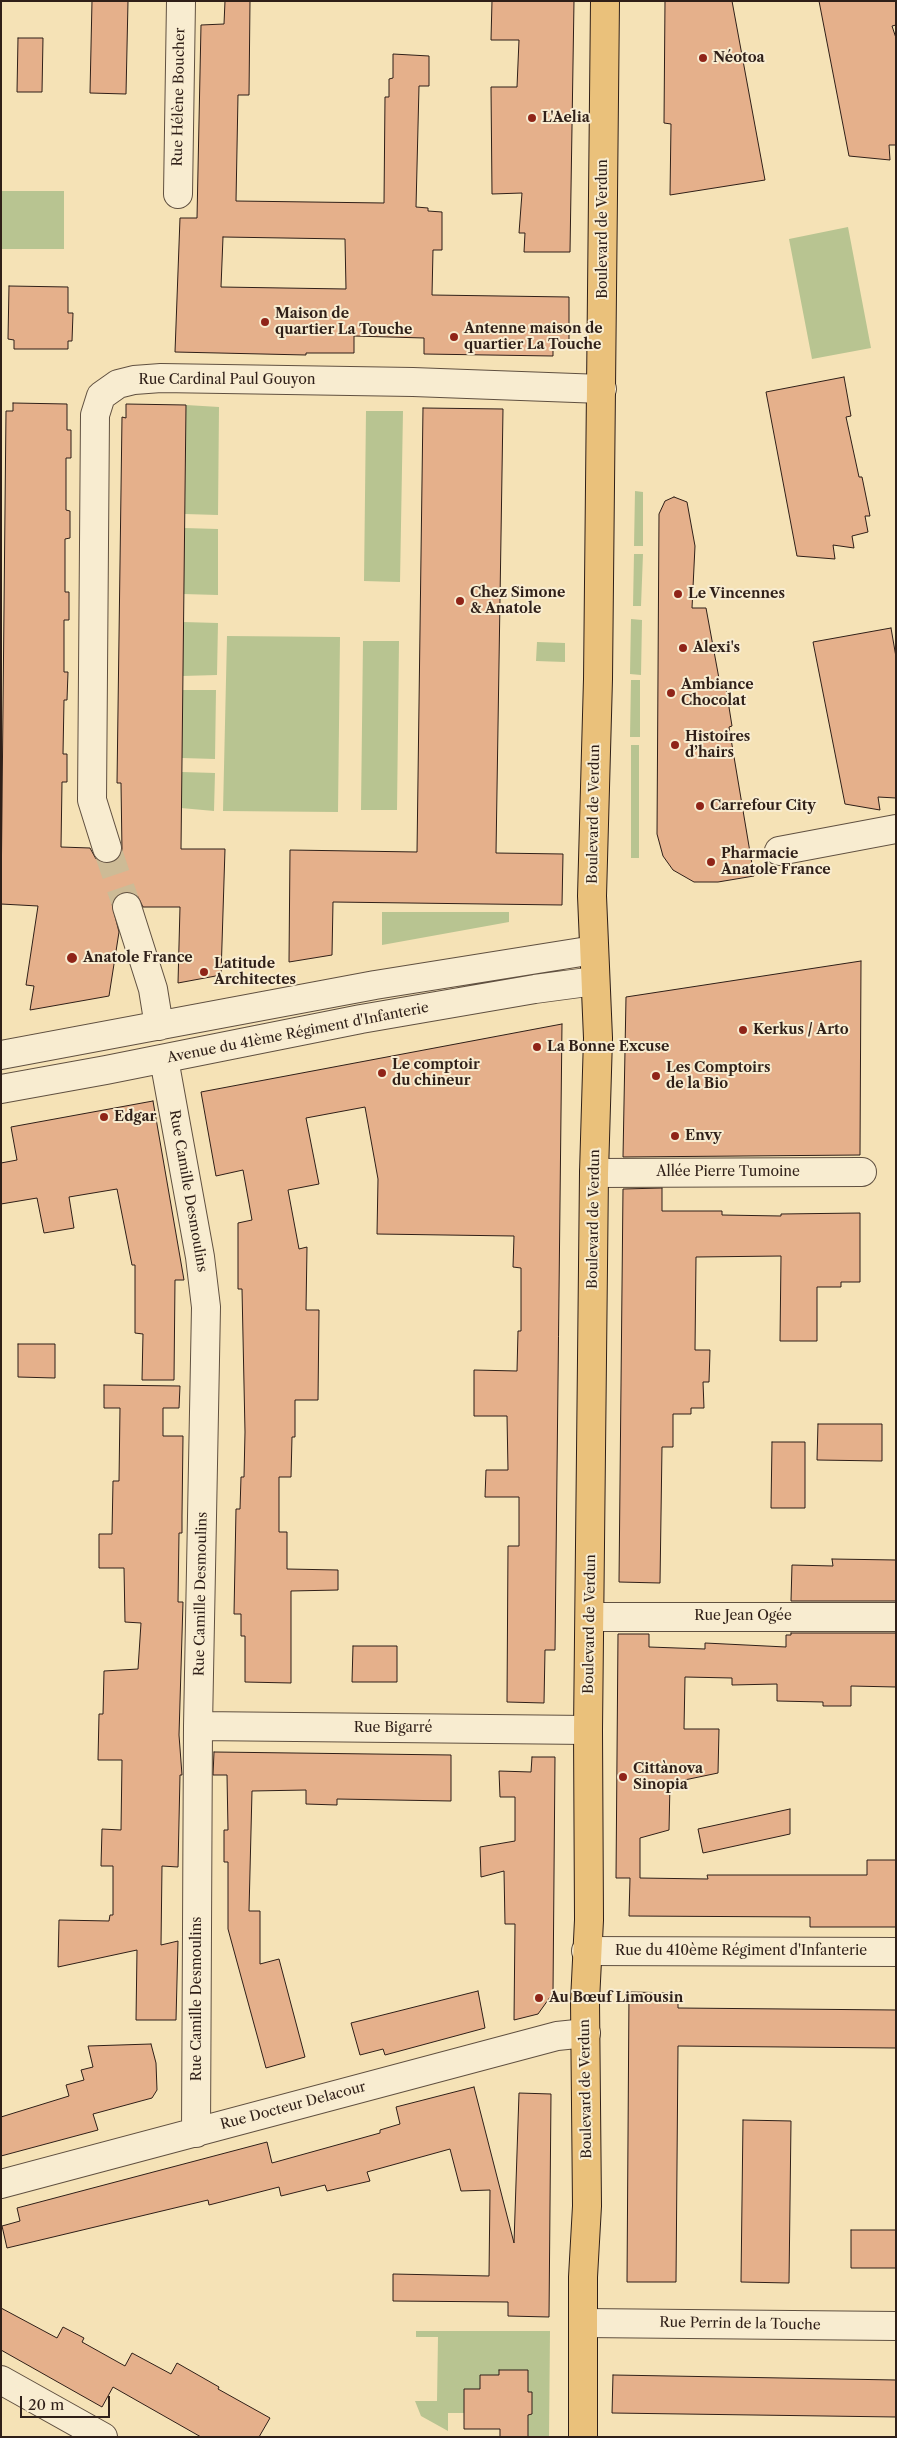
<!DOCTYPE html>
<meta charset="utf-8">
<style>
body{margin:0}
#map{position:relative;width:897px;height:2438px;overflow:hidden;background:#f5e2b6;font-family:"Libre Caslon Text",serif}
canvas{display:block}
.frame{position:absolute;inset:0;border:2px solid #2f1f18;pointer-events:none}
.scale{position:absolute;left:20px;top:2396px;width:90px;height:22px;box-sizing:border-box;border:2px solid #2f1f18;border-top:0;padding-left:6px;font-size:15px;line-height:18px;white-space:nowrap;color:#2f1f18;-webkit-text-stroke:4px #f8ecd0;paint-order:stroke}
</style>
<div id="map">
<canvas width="897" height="2438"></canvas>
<div class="frame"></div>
<div class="scale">20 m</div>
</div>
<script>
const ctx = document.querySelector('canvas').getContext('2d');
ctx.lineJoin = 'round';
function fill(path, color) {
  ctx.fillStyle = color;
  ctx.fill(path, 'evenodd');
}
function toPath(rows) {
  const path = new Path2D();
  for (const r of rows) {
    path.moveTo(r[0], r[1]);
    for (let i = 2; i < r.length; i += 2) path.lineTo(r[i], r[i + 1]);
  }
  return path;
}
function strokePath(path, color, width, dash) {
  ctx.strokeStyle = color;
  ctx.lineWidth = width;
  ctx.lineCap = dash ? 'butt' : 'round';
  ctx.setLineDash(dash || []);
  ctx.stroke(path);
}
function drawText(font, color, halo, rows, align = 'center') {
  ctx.font = font + ' "Libre Caslon Text",serif';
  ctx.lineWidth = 4;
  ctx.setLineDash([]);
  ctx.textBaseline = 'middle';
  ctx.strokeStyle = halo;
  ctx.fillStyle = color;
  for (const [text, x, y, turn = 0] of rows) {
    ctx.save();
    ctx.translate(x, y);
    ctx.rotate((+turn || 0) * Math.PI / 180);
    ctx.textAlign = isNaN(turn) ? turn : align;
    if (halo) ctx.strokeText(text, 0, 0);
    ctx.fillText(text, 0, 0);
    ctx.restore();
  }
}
fill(toPath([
 [1,191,64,191,64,249,1,249],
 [848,227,871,348,812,359,789,239],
 [186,405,219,407,218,515,185,514],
 [366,411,403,411,400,582,364,581],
 [635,491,643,492,643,546,634,546],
 [184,528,218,529,218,595,183,594],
 [634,554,643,554,641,606,633,606],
 [631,619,642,620,641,675,630,674],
 [183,622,218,623,217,675,182,676],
 [227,636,340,637,338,812,223,811],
 [363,641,399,641,397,810,361,810],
 [537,642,565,643,565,662,536,661],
 [631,680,640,680,640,737,630,737],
 [182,690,216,690,215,759,182,758],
 [631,745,639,745,639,858,631,858],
 [182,772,215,773,214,811,181,808],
 [382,912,509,912,509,922,382,945],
 [416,2331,550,2331,549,2437,528,2437,528,2415,532,2414,532,2392,528,2392,528,2370,500,2370,499,2375,480,2375,480,2389,464,2389,464,2413,448,2413,448,2431,421,2416,415,2401,437,2401,438,2337,416,2337]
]), '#b8c491');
const building = toPath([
 [92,1,128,1,126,94,90,93,92,1],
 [225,1,250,1,249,95,238,95,236,201,384,203,385,97,389,97,389,79,393,78,393,54,429,56,429,86,419,86,416,207,428,208,428,211,442,212,442,250,433,250,432,295,569,297,569,341,553,340,553,356,424,354,424,338,354,336,354,353,306,353,306,355,175,352,180,218,197,218,201,25,224,24,225,1],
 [223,237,345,239,346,289,221,287,223,237],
 [492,1,574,1,570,252,524,252,525,233,519,233,522,193,492,194,491,87,517,87,519,40,491,40,492,1],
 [665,1,732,1,765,180,670,195,671,124,664,123,665,1],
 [819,1,896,1,896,25,892,26,896,38,896,145,889,145,890,160,849,156,819,1],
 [18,38,43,38,42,92,17,92,18,38],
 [9,286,68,287,68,313,73,313,72,341,68,341,68,349,14,349,14,340,8,339,9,286],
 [844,377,851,416,846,417,859,477,862,477,870,516,865,516,868,532,852,536,854,548,833,545,835,559,797,556,766,392,844,377],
 [13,403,67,404,67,430,71,430,71,458,66,458,66,510,70,511,70,538,65,539,65,592,69,592,69,620,64,620,64,672,68,672,67,700,64,700,63,754,67,754,67,782,62,782,61,847,90,848,96,859,104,863,112,863,118,859,122,851,121,783,117,783,122,417,126,418,126,404,186,405,181,849,225,849,221,975,178,983,180,907,143,907,137,895,130,892,123,892,116,896,112,904,119,932,109,996,30,1010,34,986,26,985,38,906,1,904,6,411,13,411,13,403],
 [423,408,503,409,496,853,563,854,562,905,333,902,332,955,289,962,290,850,417,852,423,408],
 [674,497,687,502,695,546,692,608,706,608,720,684,725,682,732,726,729,727,754,876,718,882,694,882,673,870,663,856,657,834,659,514,665,501,674,497],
 [891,628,896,657,896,798,878,797,880,810,845,804,813,642,891,628],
 [861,961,860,1155,623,1157,626,997,861,961],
 [562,1024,555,1650,545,1650,544,1703,507,1702,508,1546,519,1546,519,1497,485,1497,486,1470,508,1470,507,1416,474,1416,474,1370,517,1371,518,1331,521,1331,521,1268,513,1267,514,1236,377,1234,378,1179,365,1107,306,1118,319,1184,288,1190,299,1249,307,1247,306,1310,319,1310,318,1400,295,1400,295,1437,292,1437,291,1477,279,1477,279,1532,287,1532,287,1569,338,1570,338,1590,291,1591,291,1683,245,1682,245,1636,241,1636,241,1614,234,1614,236,1509,240,1509,241,1477,244,1477,245,1432,242,1289,238,1289,238,1223,252,1220,243,1170,216,1176,201,1092,562,1024],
 [153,1101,184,1280,175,1280,174,1380,142,1380,143,1334,135,1333,135,1265,132,1265,117,1189,69,1197,74,1228,44,1233,37,1198,1,1204,1,1163,17,1160,11,1127,153,1101],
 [662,1188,662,1211,722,1211,722,1215,781,1216,781,1214,860,1213,860,1282,841,1282,841,1287,817,1287,817,1341,780,1341,781,1256,696,1257,695,1350,710,1350,709,1382,703,1382,704,1408,691,1408,691,1414,673,1414,673,1447,662,1447,660,1583,619,1582,623,1189,662,1188],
 [18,1344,55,1344,55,1378,18,1377,18,1344],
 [104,1385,180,1386,179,1408,163,1408,163,1436,183,1436,182,1516,182,1533,179,1533,178,1602,183,1602,179,1735,182,1775,180,1775,178,1867,162,1866,161,1945,178,1941,176,2020,136,2020,137,1950,58,1967,59,1920,109,1921,110,1915,113,1915,113,1866,101,1866,102,1829,121,1830,122,1760,98,1760,99,1714,103,1714,104,1671,138,1669,141,1623,125,1622,124,1568,99,1568,99,1534,112,1534,113,1481,119,1481,120,1408,104,1408,104,1385],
 [818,1424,882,1424,882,1461,817,1460,818,1424],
 [772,1442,805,1442,805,1508,771,1508,772,1442],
 [832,1559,896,1560,896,1601,791,1601,792,1565,833,1566,832,1559],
 [791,1633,896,1633,896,1687,851,1686,851,1706,823,1706,823,1702,777,1701,777,1684,732,1685,732,1678,685,1677,684,1729,719,1729,718,1773,670,1783,669,1830,640,1838,640,1878,708,1879,707,1875,867,1875,867,1860,896,1860,896,1927,810,1927,810,1917,629,1916,630,1878,616,1878,618,1634,649,1634,649,1647,705,1649,705,1643,786,1647,786,1635,791,1635,791,1633],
 [353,1646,397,1646,397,1682,352,1682,353,1646],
 [214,1752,451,1755,451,1801,337,1799,337,1805,306,1804,306,1790,252,1791,249,1911,260,1911,260,1964,279,1959,305,2057,266,2068,228,1929,228,1862,224,1862,224,1830,228,1830,227,1775,213,1775,214,1752],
 [532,1757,555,1757,553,1993,538,2014,514,2020,515,1924,505,1924,504,1871,481,1877,480,1847,515,1841,515,1797,500,1797,499,1771,531,1772,532,1757],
 [790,1809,790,1834,703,1853,698,1829,790,1809],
 [478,1991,485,2028,385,2055,383,2049,360,2055,351,2023,478,1991],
 [629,1992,678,1993,678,2008,896,2010,896,2048,678,2046,676,2282,627,2282,629,1992],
 [151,2044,156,2063,157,2090,152,2098,93,2114,98,2130,1,2156,1,2117,69,2096,66,2085,84,2080,81,2070,93,2067,88,2046,151,2044],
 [474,2087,514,2243,519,2093,551,2094,549,2317,508,2316,508,2302,393,2301,393,2274,489,2276,490,2190,461,2191,450,2149,367,2172,370,2181,327,2191,325,2185,281,2196,279,2187,209,2205,208,2200,7,2248,2,2226,20,2221,17,2208,267,2142,272,2163,380,2133,380,2130,400,2124,396,2107,474,2087],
 [743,2120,791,2121,789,2283,741,2282,743,2120],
 [851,2230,896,2230,896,2268,851,2268,851,2230],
 [1,2308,57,2338,63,2327,84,2338,82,2342,125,2366,132,2353,171,2374,177,2363,219,2387,218,2389,270,2418,259,2437,201,2437,113,2387,102,2407,1,2350,1,2308],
 [499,2370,528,2370,528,2392,532,2392,532,2414,528,2415,528,2437,500,2437,500,2429,464,2429,464,2389,480,2389,480,2375,499,2375,499,2370],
 [613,2375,896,2380,896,2417,612,2413,613,2375]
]);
fill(building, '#e5b08b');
strokePath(building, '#2f1f18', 1);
strokePath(toPath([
 [107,848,127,907]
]), '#cdbb96', 28, [28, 14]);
const minor = toPath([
 [178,194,181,1],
 [107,848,92,800,95,415,101,396,118,384,134,380,161,378,413,382,602,389],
 [779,851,896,829],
 [127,907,153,989,159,1026],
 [1,1055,375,985,594,950],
 [164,1059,200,1257,206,1307,198,1726,196,2133],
 [1,1089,106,1070,361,1019,535,989,595,981],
 [594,1173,862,1172],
 [590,1617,896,1617],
 [198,1726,588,1730],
 [586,1951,896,1952],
 [1,2184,557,2036,586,2033],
 [584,2323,896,2326],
 [1,2380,103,2437]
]);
const major = toPath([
 [583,2437,583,2277,587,2206,585,2001,589,1920,588,1730,594,1173,598,1038,592,896,598,679,605,1]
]);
strokePath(minor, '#605040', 30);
strokePath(major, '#2f1f18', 30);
strokePath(minor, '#f8ecd0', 28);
strokePath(major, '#eac17b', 28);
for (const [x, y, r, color] of [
 [703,58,5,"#8f2418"],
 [532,118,5,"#8f2418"],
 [265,322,5,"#8f2418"],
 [454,337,5,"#8f2418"],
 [678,594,5,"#8f2418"],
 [460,601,5,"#8f2418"],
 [683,648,5,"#8f2418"],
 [671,693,5,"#8f2418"],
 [675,745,5,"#8f2418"],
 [700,806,5,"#8f2418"],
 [711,862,5,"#8f2418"],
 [72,958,6,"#8f2418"],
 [204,972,5,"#8f2418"],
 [743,1030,5,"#8f2418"],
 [537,1047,5,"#8f2418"],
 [382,1073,5,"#8f2418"],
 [656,1076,5,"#8f2418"],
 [104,1117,5,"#8f2418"],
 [675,1136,5,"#8f2418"],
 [623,1777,5,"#8f2418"],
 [539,1998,5,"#8f2418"]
]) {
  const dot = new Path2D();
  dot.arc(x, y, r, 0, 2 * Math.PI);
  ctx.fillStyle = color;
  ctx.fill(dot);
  strokePath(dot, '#f8ecd0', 2);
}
drawText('bold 14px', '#2f1f18', '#f8ecd0', [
 ["Néotoa",713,58],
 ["L'Aelia",542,118],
 ["Maison de",275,314],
 ["quartier La Touche",275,330],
 ["Antenne maison de",464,329],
 ["quartier La Touche",464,345],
 ["Chez Simone",470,593],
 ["& Anatole",470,609],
 ["Le Vincennes",688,594],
 ["Alexi's",693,648],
 ["Ambiance",681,685],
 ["Chocolat",681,701],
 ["Histoires",685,737],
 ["d’hairs",685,753],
 ["Carrefour City",710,806],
 ["Pharmacie",721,854],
 ["Anatole France",721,870],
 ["Anatole France",83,958],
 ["Latitude",214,964],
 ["Architectes",214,980],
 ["Kerkus / Arto",753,1030],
 ["La Bonne Excuse",547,1047],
 ["Le comptoir",392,1065],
 ["du chineur",392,1081],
 ["Les Comptoirs",666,1068],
 ["de la Bio",666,1084],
 ["Edgar",114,1117],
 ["Envy",685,1136],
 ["Cittànova",633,1769],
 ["Sinopia",633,1785],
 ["Au Bœuf Limousin",549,1998]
], 'left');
drawText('14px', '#2f1f18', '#f8ecd0', [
 ["Rue Hélène Boucher",179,97,-89],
 ["Boulevard de Verdun",603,229,-90],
 ["Rue Cardinal Paul Gouyon",227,380],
 ["Boulevard de Verdun",594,814,-89],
 ["Avenue du 41ème Régiment d'Infanterie",298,1033,-11],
 ["Allée Pierre Tumoine",728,1172],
 ["Rue Camille Desmoulins",188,1191,80],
 ["Boulevard de Verdun",594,1219,-89],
 ["Rue Camille Desmoulins",201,1594,-89],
 ["Rue Jean Ogée",743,1616],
 ["Boulevard de Verdun",590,1624,-89],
 ["Rue Bigarré",393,1728],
 ["Rue du 410ème Régiment d'Infanterie",741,1951],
 ["Rue Camille Desmoulins",197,1999,-90],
 ["Boulevard de Verdun",586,2089,-91],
 ["Rue Docteur Delacour",293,2106,-15],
 ["Rue Perrin de la Touche",740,2324,1]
]);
</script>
